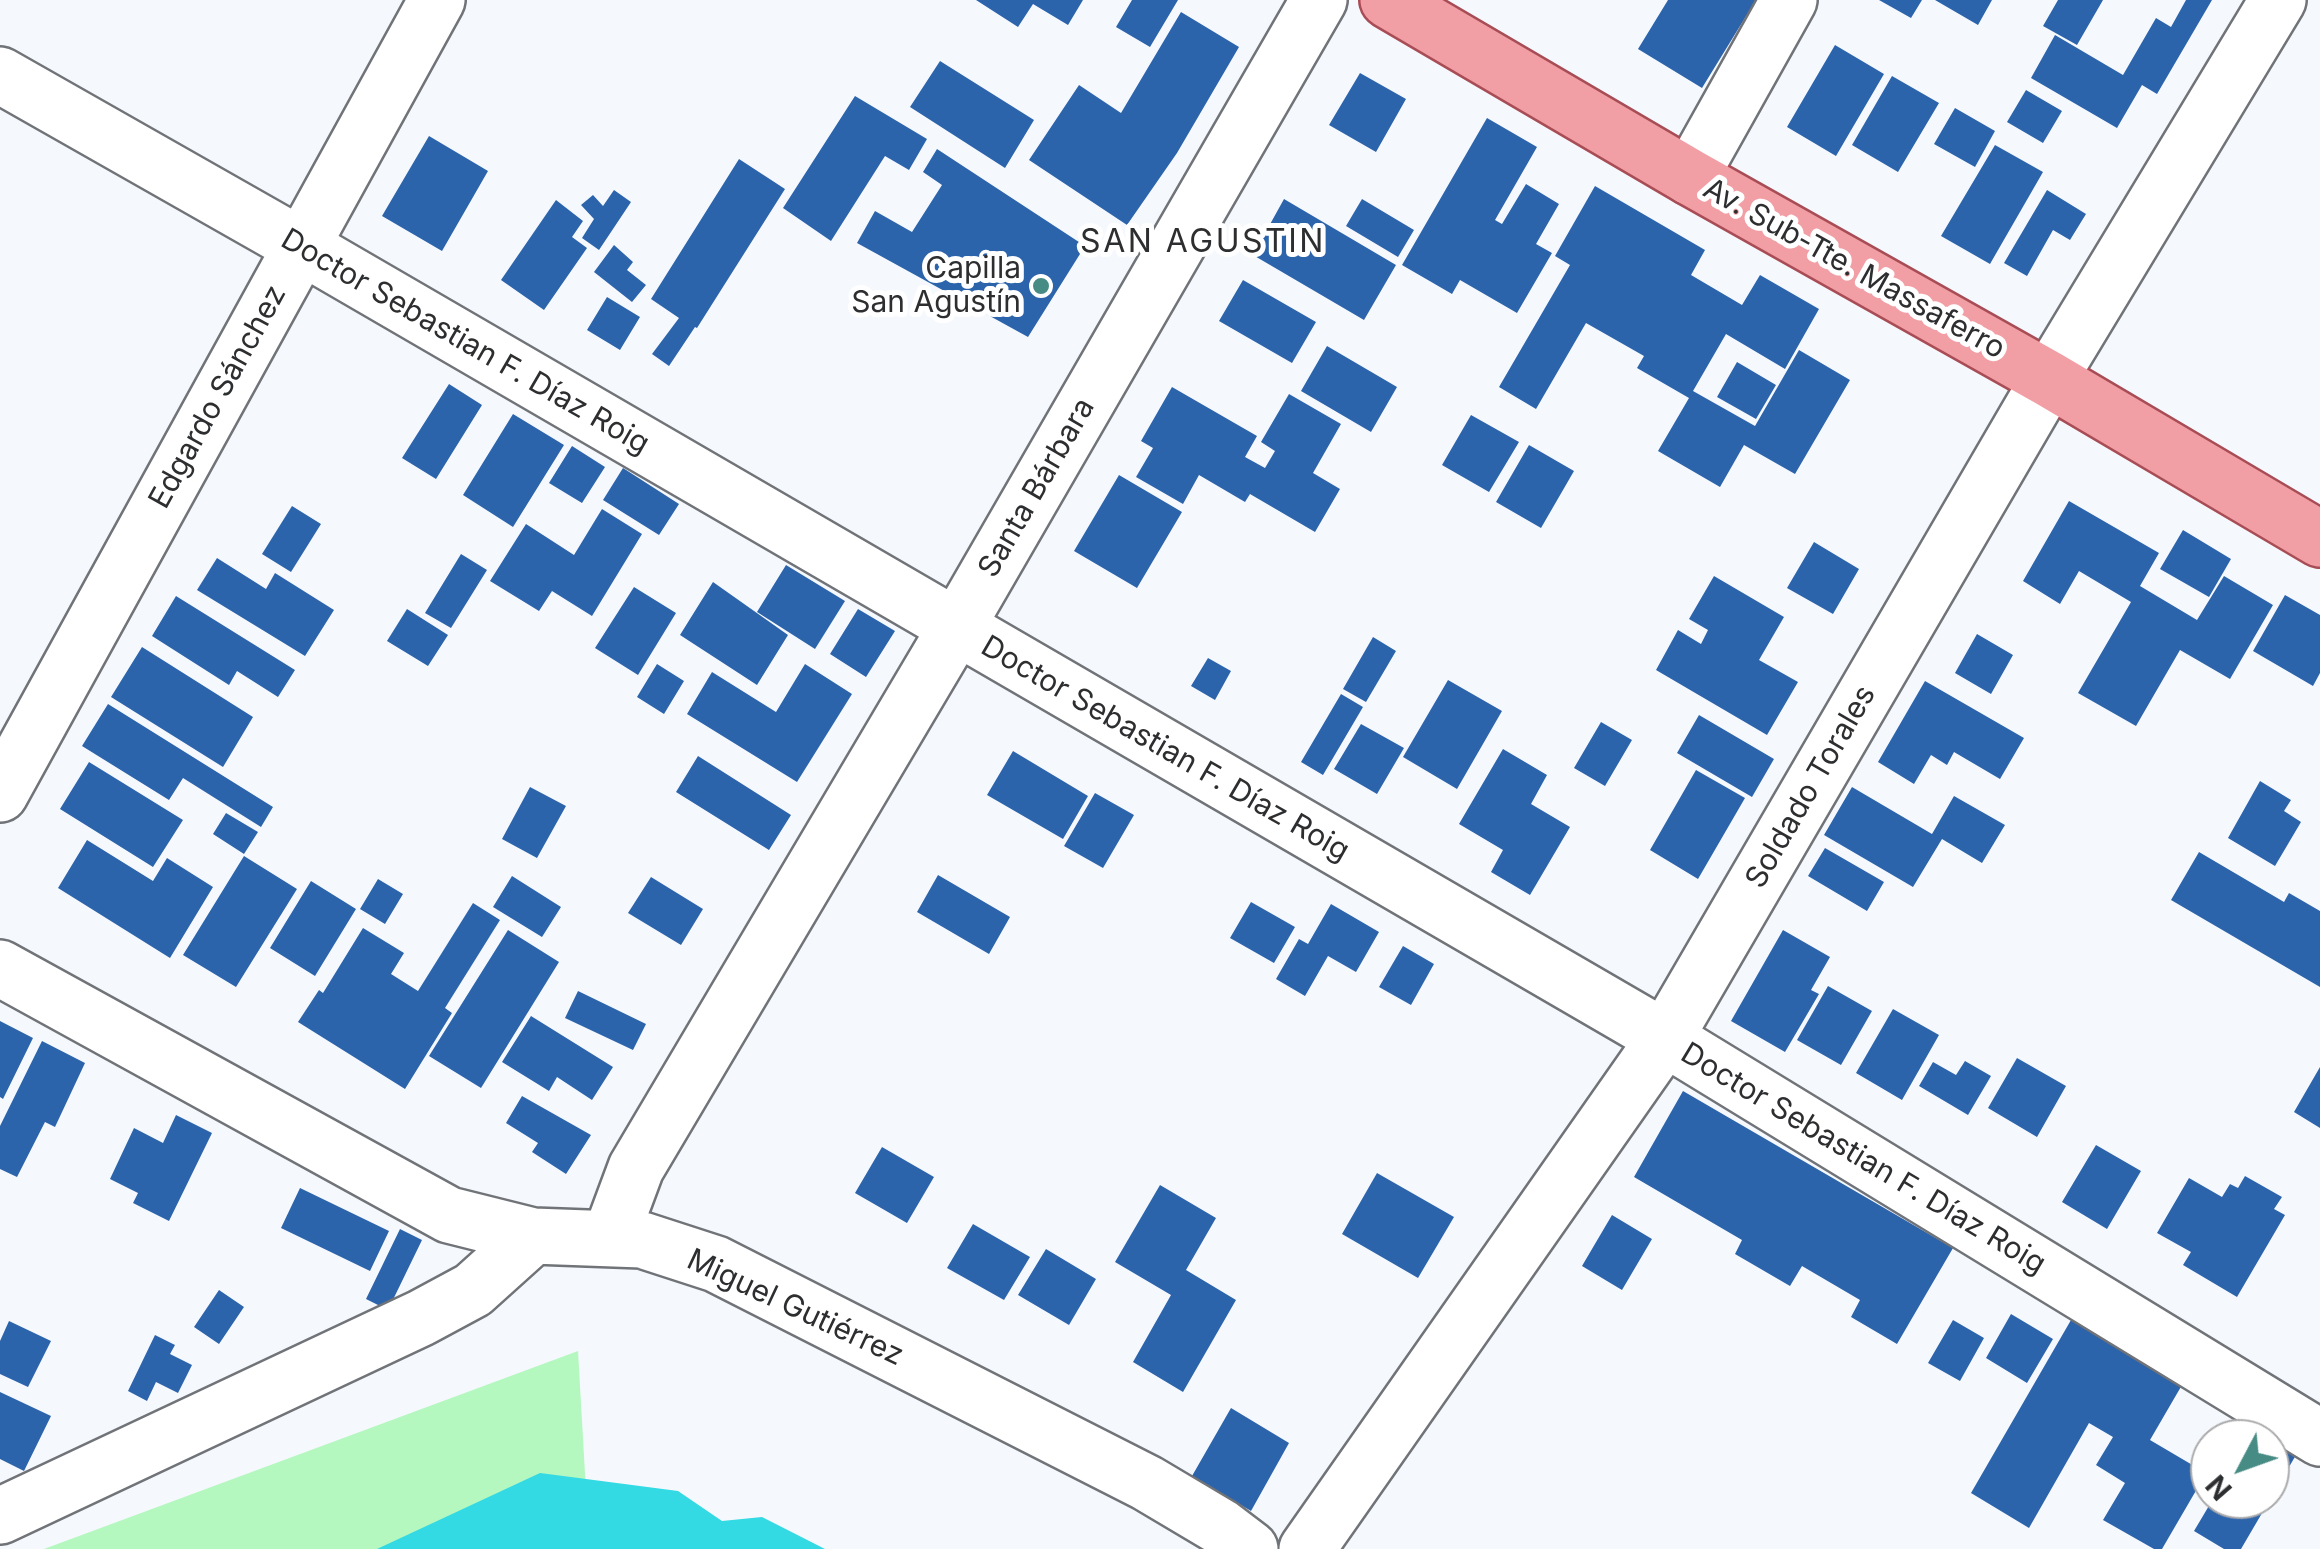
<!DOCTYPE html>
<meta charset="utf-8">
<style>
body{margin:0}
#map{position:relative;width:2320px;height:1549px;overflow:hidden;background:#f5f8fd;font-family:Inter,sans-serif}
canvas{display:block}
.north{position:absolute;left:2190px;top:1419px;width:100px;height:100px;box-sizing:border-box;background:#fff;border:2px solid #ababac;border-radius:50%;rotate:229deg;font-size:28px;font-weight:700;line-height:40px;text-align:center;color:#2d2e30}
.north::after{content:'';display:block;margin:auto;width:35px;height:45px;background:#478c84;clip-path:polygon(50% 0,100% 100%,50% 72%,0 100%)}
</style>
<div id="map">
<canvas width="2320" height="1549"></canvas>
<div class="north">N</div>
</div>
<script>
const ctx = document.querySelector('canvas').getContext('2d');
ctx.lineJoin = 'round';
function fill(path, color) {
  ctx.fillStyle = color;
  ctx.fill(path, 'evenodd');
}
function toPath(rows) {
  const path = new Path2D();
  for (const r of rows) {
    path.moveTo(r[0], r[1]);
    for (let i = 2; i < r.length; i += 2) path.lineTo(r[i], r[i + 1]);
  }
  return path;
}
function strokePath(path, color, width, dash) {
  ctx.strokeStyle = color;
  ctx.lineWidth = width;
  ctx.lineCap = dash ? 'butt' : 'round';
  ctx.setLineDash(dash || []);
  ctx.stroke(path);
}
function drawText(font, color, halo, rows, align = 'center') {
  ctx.font = font + ' Inter,sans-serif';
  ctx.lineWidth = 10;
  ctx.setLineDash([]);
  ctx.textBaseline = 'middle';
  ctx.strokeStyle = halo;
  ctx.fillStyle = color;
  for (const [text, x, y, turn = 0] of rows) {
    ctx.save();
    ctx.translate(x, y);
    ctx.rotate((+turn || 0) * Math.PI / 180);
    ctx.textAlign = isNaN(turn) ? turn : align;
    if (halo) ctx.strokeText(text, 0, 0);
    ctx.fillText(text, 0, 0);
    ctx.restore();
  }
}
fill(toPath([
 [578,1351,587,1509,454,1549,44,1549]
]), '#b4f7bf');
fill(toPath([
 [540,1473,678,1491,722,1521,762,1517,825,1549,377,1549]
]), '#33d9e3');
fill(toPath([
 [976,0,1083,0,1068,25,1033,4,1018,27],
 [1132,0,1178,0,1150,47,1116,27],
 [1668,0,1756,0,1702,88,1638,49],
 [1879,0,1922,0,1911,18],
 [1935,0,1992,0,1978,25],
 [2058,0,2103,0,2077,45,2043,26],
 [2186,0,2212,0,2157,94,2142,85,2117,128,2031,78,2055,35,2123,75,2156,18,2171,27],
 [1181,12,1239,47,1177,153,1127,225,1029,160,1079,85,1121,113],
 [1835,45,1884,74,1836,156,1787,127],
 [940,61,1034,120,1005,168,910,107],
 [1360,73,1406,99,1376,152,1329,125],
 [1892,76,1939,103,1898,172,1852,145],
 [2026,90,2062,111,2043,143,2007,122],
 [855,96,927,139,909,170,885,156,831,241,783,208],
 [1955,108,1995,131,1975,167,1934,144],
 [1487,118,1537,147,1495,220,1502,224,1526,184,1559,204,1536,244,1552,253,1517,313,1460,280,1452,294,1402,265],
 [429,136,488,171,442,251,382,216],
 [1995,145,2043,172,1990,264,1941,236],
 [937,149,1085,246,1028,337,857,243,875,211,912,232,942,185,923,172],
 [739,159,785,189,697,328,695,327,669,366,652,354,679,318,651,299],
 [1595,186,1705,250,1691,275,1742,305,1760,275,1819,309,1785,369,1726,334,1693,391,1755,426,1799,350,1850,380,1795,474,1744,445,1720,487,1658,451,1689,398,1637,368,1644,356,1586,323,1536,409,1499,387,1570,265,1555,256],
 [614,190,631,202,599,250,582,238,594,219,581,205,593,195,603,206],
 [2047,190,2086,214,2070,240,2053,230,2027,276,2004,263],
 [1284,199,1396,265,1364,320,1253,255],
 [1362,199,1414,230,1398,257,1346,226],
 [556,200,583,221,572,237,587,248,544,310,501,280],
 [614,245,633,262,627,270,646,285,632,302,594,272],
 [1243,280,1316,322,1292,363,1219,321],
 [607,297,640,317,620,350,587,330],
 [1327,346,1397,387,1371,432,1301,391],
 [1737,362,1776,385,1756,419,1717,397],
 [449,384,482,405,436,479,402,458],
 [1172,387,1257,436,1245,457,1265,468,1275,451,1261,442,1289,394,1341,424,1313,473,1340,489,1315,532,1250,494,1245,502,1199,475,1183,504,1136,477,1153,448,1141,441],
 [513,414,564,445,513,527,463,495],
 [1471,415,1519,442,1489,492,1442,465],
 [1529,445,1574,471,1541,528,1496,502],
 [572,446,605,467,582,503,549,483],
 [623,468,679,504,659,535,603,500],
 [1119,475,1182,512,1137,588,1074,551],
 [2069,501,2159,553,2140,586,2197,620,2224,576,2273,605,2230,679,2180,650,2136,726,2078,693,2131,602,2079,571,2060,604,2023,581],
 [292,506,321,524,291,572,262,554],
 [602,509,642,534,592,616,552,591,539,611,490,581,526,524,574,555],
 [2183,530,2231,559,2209,597,2160,569],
 [1814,542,1859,569,1833,614,1787,588],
 [461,554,487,570,451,628,425,613],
 [217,558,266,589,275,573,334,610,305,656,197,590],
 [786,565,845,601,815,649,757,612],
 [1714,576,1784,617,1759,660,1798,682,1767,735,1656,670,1678,630,1701,644,1708,630,1689,619],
 [713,582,788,635,757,685,680,635],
 [634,587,676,613,638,675,595,648],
 [2285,595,2320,615,2320,673,2313,686,2253,651],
 [176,596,295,670,278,697,237,671,229,685,152,636],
 [407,609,448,635,428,666,387,641],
 [858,609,895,631,866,677,830,654],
 [1977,634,2013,655,1991,694,1955,673],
 [1373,637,1396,651,1366,702,1343,689],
 [142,647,253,717,223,767,111,697],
 [1208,658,1231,671,1215,700,1191,686],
 [657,664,684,681,664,714,637,697],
 [805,664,852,694,797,782,687,714,712,672,776,712],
 [1448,680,1502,711,1457,789,1403,757],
 [1925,681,2024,738,2000,779,1954,752,1947,765,1931,755,1914,784,1878,762],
 [1341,694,1363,707,1323,775,1301,762],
 [108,704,273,807,261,827,183,778,169,800,82,746],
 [1699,715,1774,759,1752,797,1677,753],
 [1601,722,1632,740,1605,786,1574,768],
 [1361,724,1404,748,1377,794,1334,769],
 [1503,749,1547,775,1531,804,1570,827,1530,895,1491,872,1503,850,1459,824],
 [1013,751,1088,796,1063,839,987,795],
 [698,756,791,815,769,850,676,792],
 [89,762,183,820,153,867,60,809],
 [1696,770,1745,798,1698,879,1650,850],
 [2260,781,2291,800,2284,811,2301,822,2275,866,2228,838],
 [530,787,566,806,537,858,502,839],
 [1852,787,1932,834,1954,796,2005,825,1982,863,1942,839,1913,887,1824,835],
 [1095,793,1134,815,1103,868,1064,846],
 [226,813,258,832,244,854,213,834],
 [87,840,153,881,167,858,213,887,170,958,58,888],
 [1825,848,1884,882,1867,911,1808,876],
 [2199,852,2284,902,2289,893,2320,911,2320,987,2171,900],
 [244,856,297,889,236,987,183,955],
 [938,875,1010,917,989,954,917,912],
 [512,876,561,907,542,937,493,907],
 [651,877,703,909,681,945,628,913],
 [378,879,403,894,385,924,360,909],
 [311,881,356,909,315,976,270,948],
 [1251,902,1295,927,1274,963,1230,938],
 [473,903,500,920,445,1008,452,1013,405,1089,298,1022,319,990,323,993,363,928,404,953,391,974,418,991],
 [1331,904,1379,932,1356,972,1328,956,1305,996,1276,979,1299,939,1308,944],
 [508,930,559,962,481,1088,429,1056],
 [1783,930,1830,957,1811,990,1819,994,1785,1052,1731,1021],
 [1403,946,1434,964,1411,1005,1379,987],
 [1828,986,1872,1011,1841,1065,1797,1040],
 [578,991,646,1024,633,1050,565,1018],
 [1893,1009,1939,1035,1902,1100,1856,1073],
 [531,1016,613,1067,592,1100,557,1077,549,1091,502,1062],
 [0,1021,33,1038,3,1099,0,1097],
 [42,1041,85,1063,55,1127,45,1122,17,1177,0,1169,0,1126],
 [2017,1058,2066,1086,2037,1137,1988,1108],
 [1965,1061,1991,1076,1968,1115,1919,1086,1933,1062,1956,1075],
 [2320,1067,2320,1128,2294,1112],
 [1683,1091,1953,1248,1897,1344,1851,1317,1860,1300,1802,1266,1790,1286,1735,1254,1742,1240,1634,1177],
 [522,1096,591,1135,566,1174,532,1152,538,1143,506,1123],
 [176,1115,212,1133,169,1221,133,1203,138,1193,110,1179,134,1128,163,1143],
 [2096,1145,2141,1171,2107,1229,2062,1202],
 [882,1147,934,1177,907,1223,855,1193],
 [1377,1173,1454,1217,1418,1278,1342,1234],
 [2245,1176,2282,1197,2274,1209,2285,1215,2237,1297,2183,1265,2191,1252,2157,1233,2189,1178,2222,1197,2230,1184,2238,1188],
 [1160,1185,1216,1218,1186,1270,1236,1300,1183,1392,1133,1362,1171,1295,1115,1262],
 [300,1188,389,1231,370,1271,281,1228],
 [1612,1215,1652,1239,1622,1290,1582,1266],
 [973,1224,1030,1257,1004,1300,947,1268],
 [400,1229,422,1240,388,1310,366,1299],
 [1046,1249,1096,1279,1069,1325,1018,1295],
 [219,1290,244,1307,219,1344,194,1327],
 [2011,1314,2053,1339,2027,1383,1986,1358],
 [1953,1320,1984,1338,1960,1381,1928,1363],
 [2071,1320,2182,1385,2150,1440,2206,1473,2210,1466,2210,1487,2201,1482,2162,1549,2154,1549,2103,1520,2125,1483,2096,1465,2113,1437,2089,1423,2029,1528,1971,1493],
 [9,1321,51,1341,28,1387,0,1374,0,1341],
 [155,1335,175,1345,170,1354,192,1365,178,1393,156,1382,147,1401,128,1391],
 [0,1392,51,1416,24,1471,0,1459],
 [1231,1408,1289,1443,1251,1511,1192,1476],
 [2236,1420,2269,1439,2226,1439],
 [2270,1440,2296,1455,2241,1549,2224,1549,2194,1531,2213,1499,2270,1499]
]), '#2c64ac');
const minor = toPath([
 [0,75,301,246,1665,1038,2320,1438],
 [1690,177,1789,0],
 [0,794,437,0],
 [0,968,449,1215,533,1236,642,1240,716,1264,1147,1483,1221,1527,1250,1549],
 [610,1238,636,1168,956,628,1319,0],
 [0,1516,421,1318,473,1290,533,1236],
 [1307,1549,1665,1038,2049,379,2278,0]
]);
const major = toPath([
 [1388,0,1690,177,2049,379,2320,539]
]);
strokePath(minor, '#707377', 60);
strokePath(major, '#a84d55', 60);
strokePath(minor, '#fff', 55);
strokePath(major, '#f29ea5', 55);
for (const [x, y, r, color] of [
 [1041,286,10,"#478c84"]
]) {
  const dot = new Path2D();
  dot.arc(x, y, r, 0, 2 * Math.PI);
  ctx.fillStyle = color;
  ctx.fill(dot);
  strokePath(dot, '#fff', 4);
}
drawText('30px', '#2d2e30', '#fff', [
 ["Capilla",1021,269],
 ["San Agustín",1021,303]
], 'right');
drawText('30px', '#2d2e30', '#fff', [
 ["Av. Sub-Tte. Massaferro",1854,269,29],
 ["Doctor Sebastian F. Díaz Roig",465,342,30],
 ["Edgardo Sánchez",218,397,-61],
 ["Santa Bárbara",1037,488,-60],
 ["Doctor Sebastian F. Díaz Roig",1165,749,30],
 ["Soldado Torales",1811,787,-60],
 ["Doctor Sebastian F. Díaz Roig",1863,1159,31],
 ["Miguel Gutiérrez",795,1308,25]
]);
ctx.letterSpacing = '2.5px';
drawText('32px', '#2d2e30', '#fff', [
 ["SAN AGUSTIN",1203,242]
]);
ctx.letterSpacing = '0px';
</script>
